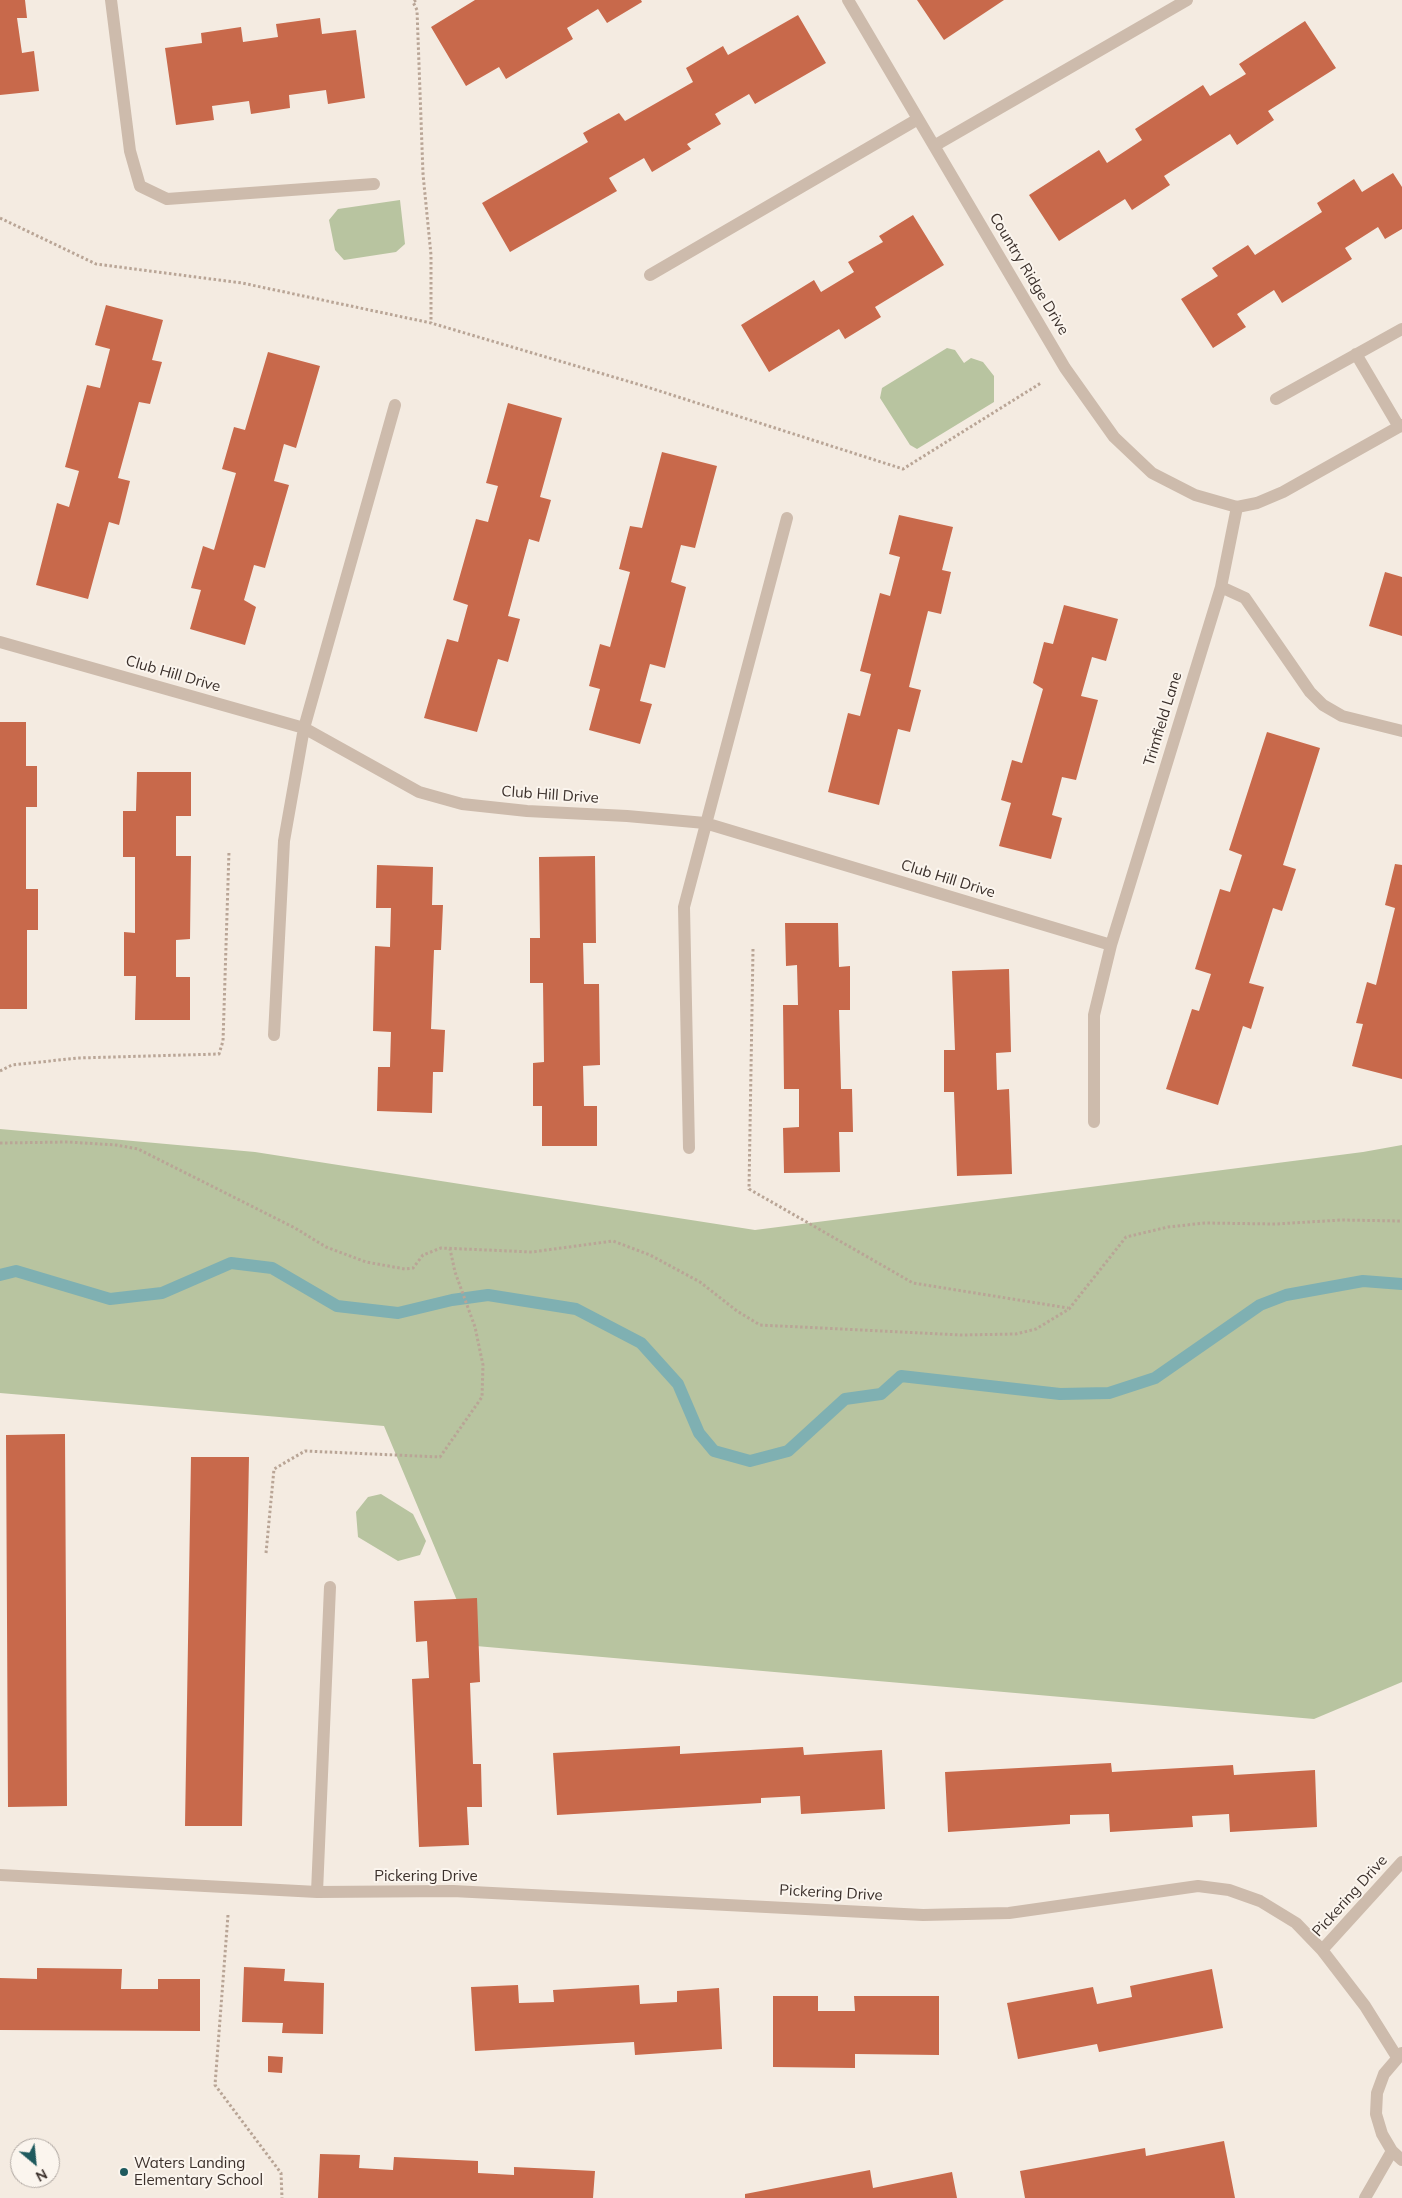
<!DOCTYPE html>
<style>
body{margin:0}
#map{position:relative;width:1402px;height:2198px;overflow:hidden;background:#f4ebe1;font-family:Mulish,sans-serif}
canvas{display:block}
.north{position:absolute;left:10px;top:2138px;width:50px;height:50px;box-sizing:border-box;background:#fbf5ee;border:1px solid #aea6a0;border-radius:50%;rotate:152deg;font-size:14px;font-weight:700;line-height:20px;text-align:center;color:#3b302b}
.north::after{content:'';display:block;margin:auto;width:18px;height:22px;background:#1f5a5e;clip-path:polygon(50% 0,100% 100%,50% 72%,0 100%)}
</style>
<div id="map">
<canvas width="1402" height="2198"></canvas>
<div class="north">N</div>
</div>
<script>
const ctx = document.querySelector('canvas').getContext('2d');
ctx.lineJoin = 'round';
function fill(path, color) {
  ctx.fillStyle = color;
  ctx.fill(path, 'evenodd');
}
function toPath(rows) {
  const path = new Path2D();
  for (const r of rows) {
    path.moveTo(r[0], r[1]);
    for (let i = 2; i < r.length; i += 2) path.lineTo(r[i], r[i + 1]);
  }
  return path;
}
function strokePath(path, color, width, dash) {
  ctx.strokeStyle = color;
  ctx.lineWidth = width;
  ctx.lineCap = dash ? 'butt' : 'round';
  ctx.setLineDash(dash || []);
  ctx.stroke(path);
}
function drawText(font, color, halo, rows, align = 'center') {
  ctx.font = font + ' Mulish,sans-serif';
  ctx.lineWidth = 4;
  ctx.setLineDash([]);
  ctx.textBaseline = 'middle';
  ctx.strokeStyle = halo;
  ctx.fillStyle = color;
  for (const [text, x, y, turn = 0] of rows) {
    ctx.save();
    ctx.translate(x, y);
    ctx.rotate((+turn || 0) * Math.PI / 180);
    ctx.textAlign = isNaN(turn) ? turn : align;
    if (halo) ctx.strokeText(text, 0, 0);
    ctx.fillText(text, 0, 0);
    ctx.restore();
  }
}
fill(toPath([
 [400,200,405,244,396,252,344,260,335,250,329,220,338,209],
 [947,348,955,350,964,363,971,358,983,362,994,376,994,402,917,449,910,445,880,398,882,388],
 [0,1129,255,1152,755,1230,1363,1152,1402,1145,1402,1682,1314,1719,476,1646,384,1426,0,1393],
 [381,1494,413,1514,426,1541,420,1555,398,1561,358,1537,356,1512,368,1497]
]), '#b8c4a0');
strokePath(toPath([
 [0,1275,16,1271,110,1299,162,1293,231,1263,272,1268,337,1306,398,1313,452,1300,488,1295,576,1309,641,1343,678,1384,699,1433,714,1451,750,1461,788,1451,845,1399,881,1394,901,1376,1060,1394,1109,1393,1155,1378,1260,1305,1286,1295,1363,1281,1402,1284]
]), '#7fb0b2', 12);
fill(toPath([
 [0,0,25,0,27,18,17,18,22,53,34,51,39,91,0,95],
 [475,0,641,0,642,2,607,23,598,9,567,28,573,39,506,79,499,67,466,86,431,27],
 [917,0,1004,0,944,40],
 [798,15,826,63,755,104,749,94,715,114,721,124,687,144,691,149,652,172,644,158,609,178,617,191,510,252,482,203,588,142,583,133,619,113,625,121,693,82,686,68,723,46,728,55],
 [320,18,322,34,356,30,365,98,328,104,326,90,289,95,290,108,251,114,249,101,212,106,214,120,176,125,165,48,202,43,201,33,241,27,243,42,278,37,276,24],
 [1305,21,1336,68,1268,111,1274,120,1237,145,1230,134,1164,176,1170,185,1132,210,1125,199,1059,241,1029,195,1099,150,1107,163,1142,140,1135,129,1203,85,1210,96,1246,74,1239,64],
 [1393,173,1402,187,1402,229,1385,239,1378,227,1345,248,1352,259,1282,303,1274,290,1237,314,1246,327,1213,348,1181,299,1218,276,1212,268,1248,245,1255,255,1322,212,1317,203,1354,179,1362,192],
 [913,215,944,265,875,307,881,317,845,339,839,329,769,372,741,325,814,280,821,292,854,272,848,262,883,242,879,236],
 [106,305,163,320,152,360,162,362,150,404,139,402,118,478,130,481,119,525,109,522,88,599,36,585,57,503,69,507,79,471,65,467,87,385,100,388,110,349,95,345],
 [268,352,320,366,296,448,284,444,274,481,289,485,265,568,254,565,244,600,256,607,245,645,190,629,201,590,191,588,203,546,214,550,236,473,222,469,234,427,245,430],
 [508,403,562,418,540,497,551,500,539,542,529,539,508,616,520,619,508,662,498,659,477,732,424,718,447,639,458,642,468,605,453,600,476,519,488,522,498,486,486,483],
 [662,452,717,466,695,548,681,545,671,582,686,587,665,668,650,664,640,701,652,704,640,744,589,730,600,689,589,686,600,644,610,647,630,572,619,569,630,526,642,528],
 [899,515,953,527,942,570,951,572,941,614,928,611,909,687,921,690,910,732,898,729,879,805,828,792,848,713,860,716,871,674,860,671,880,593,890,596,900,557,889,554],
 [1385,572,1402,577,1402,636,1369,626],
 [1064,605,1118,619,1106,661,1092,657,1081,696,1098,700,1076,780,1062,777,1052,815,1062,818,1051,859,999,846,1011,803,1001,800,1012,760,1022,763,1043,689,1033,683,1044,642,1053,644],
 [0,722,26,722,26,766,37,766,37,807,26,807,26,889,38,889,38,930,27,930,27,1009,0,1009],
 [1267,732,1320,748,1283,865,1296,869,1282,911,1273,908,1249,983,1264,987,1251,1029,1243,1026,1218,1105,1166,1089,1192,1009,1199,1011,1211,974,1195,969,1220,889,1230,892,1242,855,1229,850],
 [137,772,191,772,191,816,176,816,176,856,191,856,190,939,176,940,176,977,190,977,190,1020,135,1020,136,976,124,976,124,932,135,933,135,857,123,857,123,811,136,811],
 [595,856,596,943,583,943,584,984,599,984,600,1065,583,1066,584,1106,597,1106,597,1146,542,1146,542,1106,533,1106,533,1063,544,1062,543,983,530,983,530,938,540,938,539,857],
 [1395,864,1402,865,1402,1079,1352,1066,1363,1024,1356,1023,1367,982,1376,985,1395,908,1385,905],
 [377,865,433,867,432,905,443,905,441,950,434,950,431,1029,445,1030,443,1072,433,1072,432,1113,377,1111,378,1067,390,1067,391,1032,373,1031,375,946,390,947,391,908,376,908],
 [785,923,838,923,839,967,850,966,850,1010,839,1010,841,1089,852,1089,853,1132,839,1132,840,1172,784,1173,783,1128,799,1127,799,1089,784,1089,783,1005,798,1005,797,965,786,966],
 [1009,969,1011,1052,996,1053,997,1090,1009,1089,1012,1174,957,1176,954,1092,944,1092,944,1050,955,1050,952,971],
 [65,1434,67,1806,8,1807,6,1435],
 [191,1457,249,1457,242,1826,185,1826],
 [477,1598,480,1682,470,1683,473,1764,481,1764,482,1807,467,1807,469,1845,419,1847,412,1679,429,1678,427,1641,416,1642,414,1601],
 [680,1746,680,1754,803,1747,804,1755,882,1750,885,1809,801,1814,800,1796,761,1798,761,1803,557,1815,553,1753],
 [1111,1763,1112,1772,1233,1765,1234,1775,1315,1770,1317,1827,1230,1832,1229,1814,1192,1816,1193,1827,1110,1832,1109,1814,1070,1815,1070,1824,948,1832,945,1772],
 [244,1967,285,1969,284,1981,324,1983,323,2034,282,2033,283,2023,242,2022],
 [37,1968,122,1969,121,1989,158,1989,158,1979,200,1979,200,2031,0,2030,0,1978,37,1979],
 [1212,1969,1223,2028,1099,2052,1097,2044,1018,2059,1007,2003,1093,1987,1097,2004,1132,1997,1130,1986],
 [518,1985,519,2003,554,2002,553,1990,639,1985,640,2004,677,2002,677,1991,719,1988,722,2049,635,2055,634,2042,475,2051,471,1987],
 [773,1996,818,1996,818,2011,855,2011,854,1996,939,1996,939,2055,855,2054,855,2068,773,2067],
 [268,2056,283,2057,282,2073,268,2072],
 [1224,2141,1235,2198,1025,2198,1020,2171,1145,2148,1146,2156],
 [320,2154,360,2155,359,2168,393,2170,394,2157,478,2161,478,2173,514,2175,514,2167,595,2171,593,2198,318,2198],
 [870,2170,873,2188,952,2172,957,2198,745,2198,745,2194]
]), '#c8694b');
strokePath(toPath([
 [416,0,413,2,417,10,423,174,431,255,431,323],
 [0,218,96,264,242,283,431,323,644,386,903,469,1041,383],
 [753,949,749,1189,913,1283,1068,1308],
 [0,1071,12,1065,78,1058,219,1054,223,1041,229,851],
 [0,1143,68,1142,116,1145,138,1149,295,1228,326,1247,366,1262,405,1269,413,1268,423,1255,441,1248,532,1252,613,1241,650,1255,700,1282,737,1311,760,1325,961,1335,1016,1334,1036,1329,1069,1309,1126,1237,1168,1227,1205,1223,1276,1224,1341,1220,1402,1221],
 [266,1553,274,1469,305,1451,440,1457,482,1397,483,1365,475,1327,455,1272,450,1249],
 [228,1915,215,2085,281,2173,282,2198]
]), '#b9a596', 3, [2.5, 2.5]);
strokePath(toPath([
 [111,0,130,151,140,186,167,199,374,184],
 [848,0,1065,368,1114,437,1152,473,1195,495,1237,507],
 [934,146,1187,0],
 [650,275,918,119],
 [1356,354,1399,427],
 [1276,399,1402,329],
 [1221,587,1245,598,1310,692,1323,705,1342,716,1402,731],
 [0,642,304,728,419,792,462,804,527,811,627,816,705,823,1111,945],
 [274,1035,284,841,304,728,395,405],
 [1094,1122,1094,1015,1111,945,1221,587,1237,507,1257,503,1283,492,1402,425],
 [689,1148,684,907,787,518],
 [0,1875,317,1892,453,1891,923,1915,1009,1913,1198,1886,1229,1890,1260,1901,1296,1923,1322,1950,1365,2006,1397,2057],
 [317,1892,330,1587],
 [1322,1950,1402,1862],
 [1402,2053,1384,2074,1377,2093,1376,2114,1382,2134,1392,2151,1402,2160],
 [1365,2198,1392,2151]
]), '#cdbbac', 12);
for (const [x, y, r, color] of [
 [124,2172,5,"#1f5a5e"]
]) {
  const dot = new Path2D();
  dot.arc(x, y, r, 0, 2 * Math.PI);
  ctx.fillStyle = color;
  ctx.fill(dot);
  strokePath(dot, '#fbf5ee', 2);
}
drawText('15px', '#3b302b', '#fbf5ee', [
 ["Country Ridge Drive",1029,274,59],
 ["Club Hill Drive",173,674,16],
 ["Trimfield Lane",1163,719,-73],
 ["Club Hill Drive",550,795,4],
 ["Club Hill Drive",948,879,17],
 ["Pickering Drive",426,1876],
 ["Pickering Drive",831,1893,3],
 ["Pickering Drive",1350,1896,-48]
]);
drawText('15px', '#3b302b', '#fbf5ee', [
 ["Waters Landing",134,2163],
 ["Elementary School",134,2180]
], 'left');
</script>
